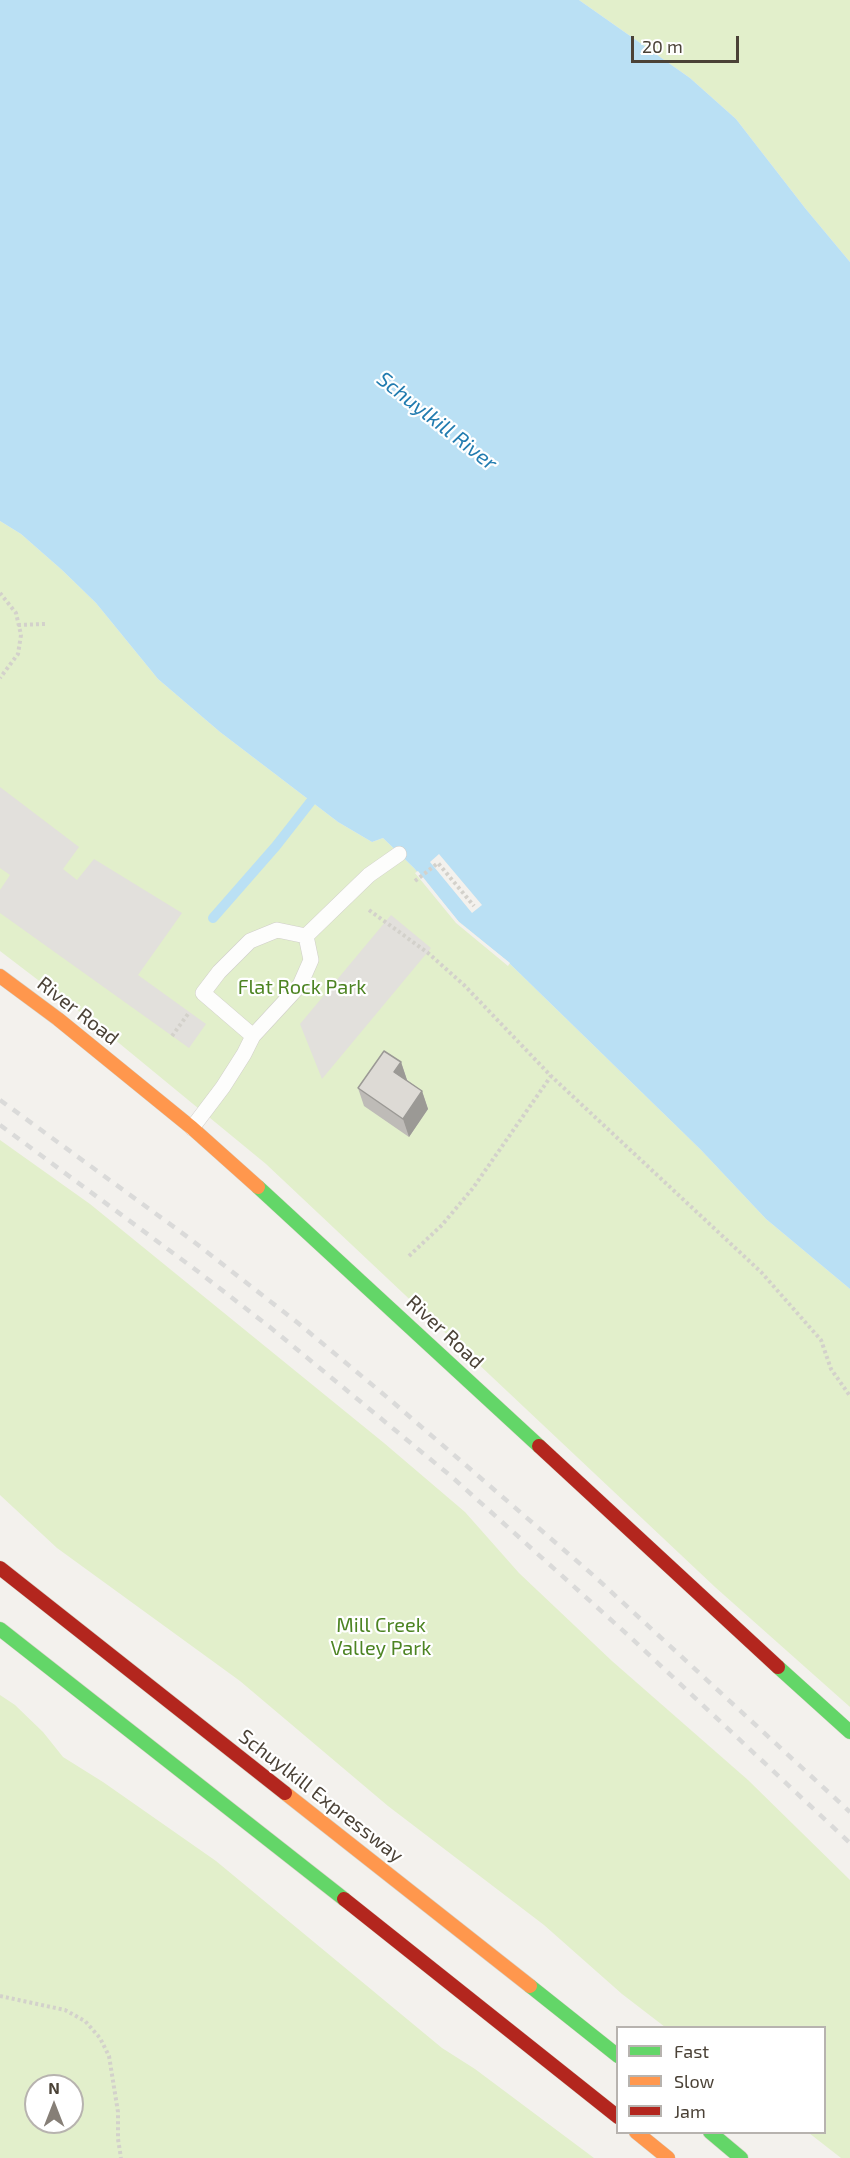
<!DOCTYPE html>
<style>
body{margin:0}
#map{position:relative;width:850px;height:2158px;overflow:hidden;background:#f3f1ed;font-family:"Exo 2",sans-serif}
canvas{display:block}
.legend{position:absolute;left:616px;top:2026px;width:210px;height:108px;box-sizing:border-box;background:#fff;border:2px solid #b7b3af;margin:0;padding:8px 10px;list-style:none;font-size:18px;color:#4b4237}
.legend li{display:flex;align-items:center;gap:12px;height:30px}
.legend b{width:30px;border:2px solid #b7b3af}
.north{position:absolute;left:24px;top:2074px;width:60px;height:60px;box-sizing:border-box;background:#fff;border:2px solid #b7b3af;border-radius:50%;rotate:0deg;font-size:16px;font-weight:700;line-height:24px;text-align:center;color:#4b4237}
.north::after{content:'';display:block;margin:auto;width:21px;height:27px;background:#867f77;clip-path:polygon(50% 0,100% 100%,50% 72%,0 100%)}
.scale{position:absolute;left:631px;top:36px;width:108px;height:27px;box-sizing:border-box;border:3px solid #4b4237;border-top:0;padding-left:8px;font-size:18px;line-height:21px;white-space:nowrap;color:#4b4237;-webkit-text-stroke:4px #fff;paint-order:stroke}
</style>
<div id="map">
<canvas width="850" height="2158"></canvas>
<ul class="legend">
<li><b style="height:8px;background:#63d668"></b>Fast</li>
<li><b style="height:8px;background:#ff974d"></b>Slow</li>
<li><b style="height:8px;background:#b3261e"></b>Jam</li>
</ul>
<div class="north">N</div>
<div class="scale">20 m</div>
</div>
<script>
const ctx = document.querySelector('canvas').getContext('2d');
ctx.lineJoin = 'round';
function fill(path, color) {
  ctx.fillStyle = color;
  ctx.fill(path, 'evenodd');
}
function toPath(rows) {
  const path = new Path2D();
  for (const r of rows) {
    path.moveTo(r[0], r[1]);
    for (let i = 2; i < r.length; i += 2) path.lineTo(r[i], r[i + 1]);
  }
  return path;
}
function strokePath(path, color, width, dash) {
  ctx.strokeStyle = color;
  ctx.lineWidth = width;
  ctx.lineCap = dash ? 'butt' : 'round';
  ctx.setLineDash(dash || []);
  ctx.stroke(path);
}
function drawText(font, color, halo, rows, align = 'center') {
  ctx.font = font + ' "Exo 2",sans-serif';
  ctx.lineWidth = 4.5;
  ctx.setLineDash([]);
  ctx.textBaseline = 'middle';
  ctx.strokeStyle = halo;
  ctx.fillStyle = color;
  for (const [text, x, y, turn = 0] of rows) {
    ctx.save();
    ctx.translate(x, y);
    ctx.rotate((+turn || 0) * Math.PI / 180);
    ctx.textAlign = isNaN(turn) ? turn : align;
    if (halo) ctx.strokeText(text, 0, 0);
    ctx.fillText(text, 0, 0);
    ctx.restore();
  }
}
fill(toPath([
 [579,0,850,0,850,262,805,208,736,119,690,78],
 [0,521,21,534,62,570,96,603,158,679,220,732,338,822,372,842,383,838,414,868,458,921,508,962,701,1150,766,1219,850,1289,850,1707,715,1587,266,1164,97,1025,0,951],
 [0,1140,90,1204,384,1443,465,1512,519,1573,612,1661,748,1780,850,1880,850,2158,841,2158,809,2133,824,2132,824,2028,665,2027,622,1994,544,1925,388,1806,240,1681,57,1548,0,1495],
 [0,1695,15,1705,43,1732,63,1757,103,1782,216,1861,442,2048,475,2069,594,2158,0,2158],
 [36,2086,72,2086,72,2122,36,2122]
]), '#e2efcb');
fill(toPath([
 [0,787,79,847,63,869,77,880,94,859,182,913,138,975,206,1024,189,1048,0,913,0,890,10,875,0,868],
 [391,915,431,948,322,1079,300,1024]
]), '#e2e0dc');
fill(toPath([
 [0,0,579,0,690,78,736,119,805,208,850,262,850,1289,766,1219,701,1150,508,962,458,921,414,868,383,838,372,842,338,822,220,732,158,679,96,603,62,570,21,534,0,521]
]), '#bae0f4');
fill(toPath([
 [439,854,482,905,472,913,430,862],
 [418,871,459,922,510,963,508,966,456,923,415,873]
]), '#f3f1ed');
strokePath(toPath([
 [213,918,276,846,319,791]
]), '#bae0f4', 10);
const lane = toPath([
 [306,936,369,875,399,854],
 [253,1036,300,985,311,960,306,936],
 [192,1128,223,1087,244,1054,253,1036,203,993,219,972,250,941,277,930,306,936]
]);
const fast = toPath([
 [258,1187,539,1446],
 [0,1629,344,1899],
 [778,1667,850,1732],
 [530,1986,618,2056],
 [710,2132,741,2158]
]);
const slow = toPath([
 [0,976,58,1019,192,1128,258,1187],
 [285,1793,530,1986],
 [636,2132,668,2158]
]);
const jam = toPath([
 [539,1446,778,1667],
 [0,1568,285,1793],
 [344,1899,618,2117]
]);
strokePath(lane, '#d1cfca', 16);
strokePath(fast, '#d5d0c4', 15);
strokePath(slow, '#d5d0c4', 15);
strokePath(jam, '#d5d0c4', 15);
strokePath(toPath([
 [0,593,16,613,21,635,18,654,0,678],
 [18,625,45,624],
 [415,881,438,863,474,906],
 [369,910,428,953,464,985,551,1076,761,1272,821,1340,831,1369,850,1396],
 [172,1036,188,1014],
 [409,1256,442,1225,473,1188,551,1076],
 [0,1996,65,2010,85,2021,100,2038,109,2056,118,2112,118,2139,121,2158]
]), '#d3d1cb', 4, [3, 3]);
strokePath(lane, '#fdfdfc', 15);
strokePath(fast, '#63d668', 14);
strokePath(slow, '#ff974d', 14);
strokePath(jam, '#b3261e', 14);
strokePath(toPath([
 [0,1100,189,1238,298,1323,388,1398,593,1575,850,1812],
 [0,1125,196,1270,271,1328,452,1477,629,1636,850,1843]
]), '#dadad9', 4.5, [8, 8]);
fill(toPath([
 [401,1062,407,1080,422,1091,428,1109,409,1137,364,1106,358,1088]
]), '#bebbb7');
fill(toPath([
 [401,1062,407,1080,401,1089,394,1072],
 [422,1091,428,1109,409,1137,403,1119]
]), '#9b9995');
const building = toPath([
 [384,1051,401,1062,394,1072,422,1091,403,1119,358,1088,384,1051]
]);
fill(building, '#dddad5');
strokePath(building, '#9b9995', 1.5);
drawText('20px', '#4d8423', '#fff', [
 ["Flat Rock Park",302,987],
 ["Mill Creek",381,1625],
 ["Valley Park",381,1648]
]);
drawText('20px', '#4b4237', '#fff', [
 ["River Road",78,1011,38],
 ["River Road",445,1332,43],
 ["Schuylkill Expressway",321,1796,38]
]);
drawText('italic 21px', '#227cb0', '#fff', [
 ["Schuylkill River",437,421,38]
]);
</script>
